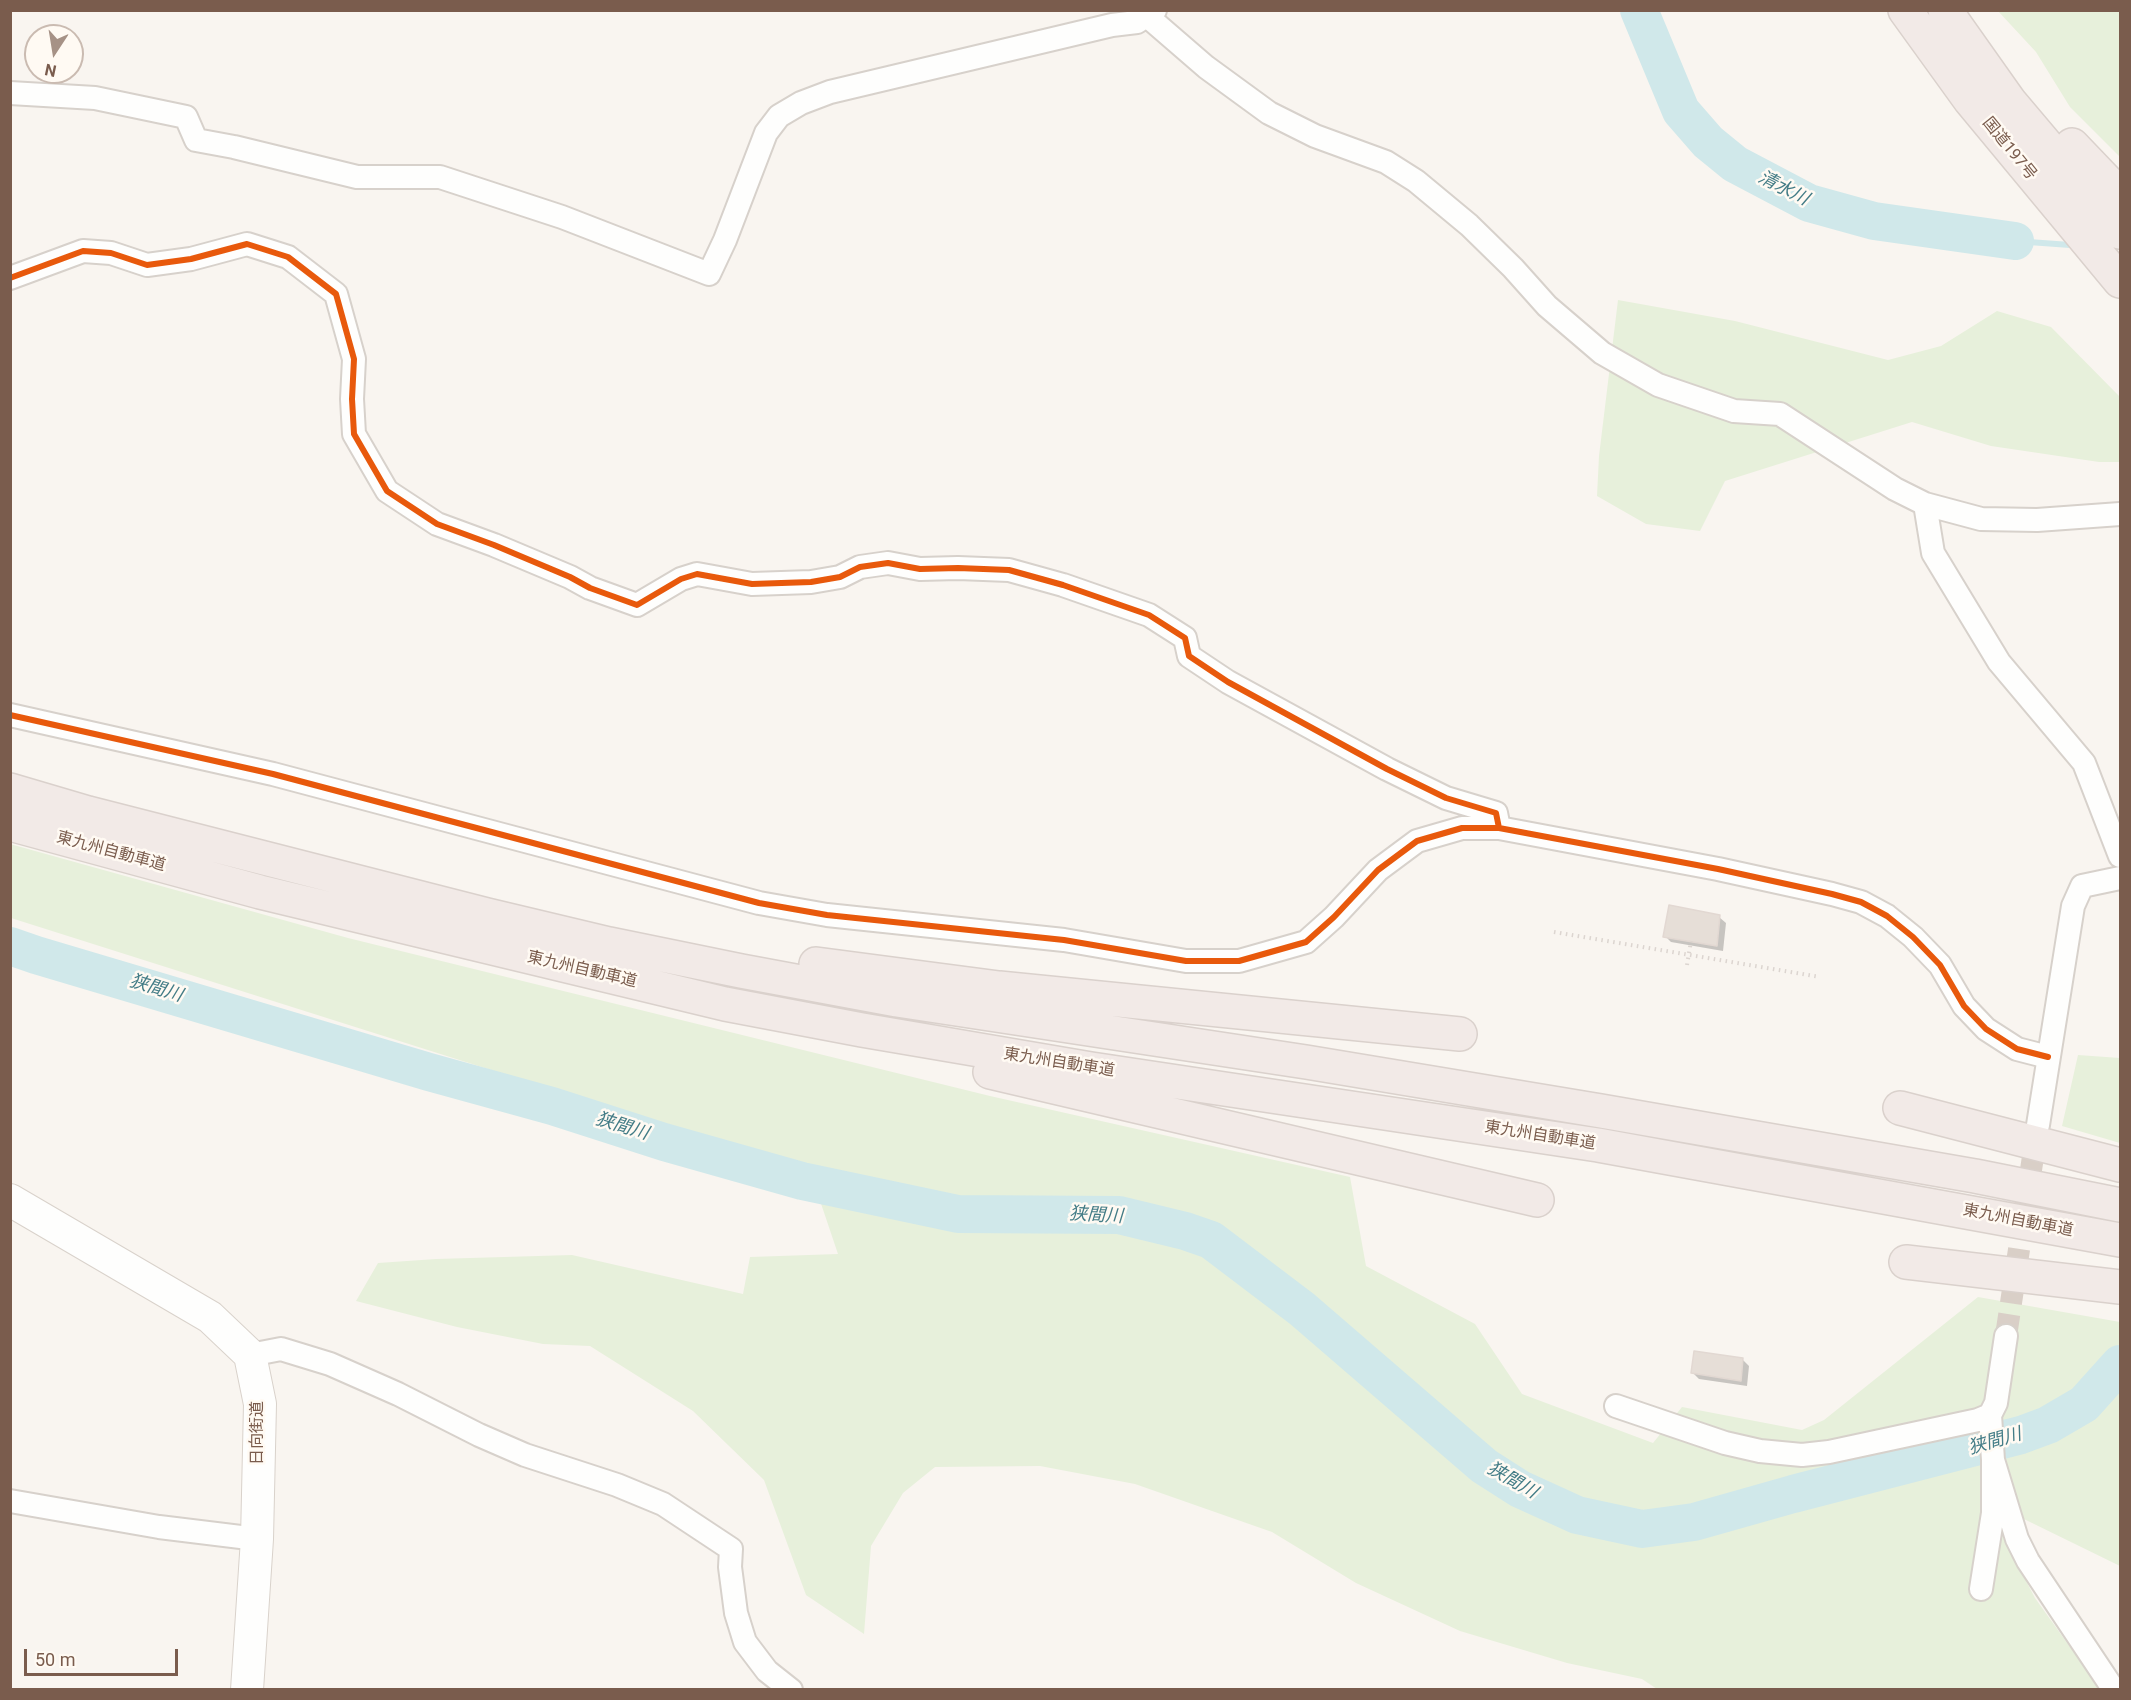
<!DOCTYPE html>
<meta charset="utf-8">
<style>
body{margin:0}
#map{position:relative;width:2131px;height:1700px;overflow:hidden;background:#f9f5f0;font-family:Roboto,sans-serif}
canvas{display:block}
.frame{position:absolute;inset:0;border:12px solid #7a5c4d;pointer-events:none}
.north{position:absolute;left:24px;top:24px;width:60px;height:60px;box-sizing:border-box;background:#fffaf3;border:2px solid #cabbb1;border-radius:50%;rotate:192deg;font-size:16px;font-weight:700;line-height:24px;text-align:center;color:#7a5c4d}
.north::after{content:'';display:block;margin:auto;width:21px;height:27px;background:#a69286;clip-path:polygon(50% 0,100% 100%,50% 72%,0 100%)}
.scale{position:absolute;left:24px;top:1649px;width:154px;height:27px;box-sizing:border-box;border:3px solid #7a5c4d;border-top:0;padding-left:8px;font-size:18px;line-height:21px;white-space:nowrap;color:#7a5c4d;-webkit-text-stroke:4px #fffaf3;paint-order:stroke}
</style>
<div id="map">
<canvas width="2131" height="1700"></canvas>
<div class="frame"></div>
<div class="north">N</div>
<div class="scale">50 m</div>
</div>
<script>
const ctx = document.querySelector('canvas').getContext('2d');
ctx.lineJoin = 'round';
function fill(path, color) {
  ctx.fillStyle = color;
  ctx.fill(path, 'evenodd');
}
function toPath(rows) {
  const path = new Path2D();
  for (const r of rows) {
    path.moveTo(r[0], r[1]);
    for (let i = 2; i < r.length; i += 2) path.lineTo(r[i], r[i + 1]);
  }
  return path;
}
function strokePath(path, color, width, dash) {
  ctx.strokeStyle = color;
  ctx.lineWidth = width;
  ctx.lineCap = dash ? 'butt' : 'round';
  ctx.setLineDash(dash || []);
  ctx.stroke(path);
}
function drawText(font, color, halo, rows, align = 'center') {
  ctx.font = font + ' Roboto,"Noto Sans JP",sans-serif';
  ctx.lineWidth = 5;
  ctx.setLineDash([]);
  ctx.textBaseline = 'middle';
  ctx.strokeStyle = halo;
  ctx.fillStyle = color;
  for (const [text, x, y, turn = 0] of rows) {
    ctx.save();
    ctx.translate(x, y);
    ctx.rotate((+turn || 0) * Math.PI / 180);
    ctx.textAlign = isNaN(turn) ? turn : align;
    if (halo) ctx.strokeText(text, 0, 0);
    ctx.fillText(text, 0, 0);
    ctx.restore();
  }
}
fill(toPath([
 [1998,11,2120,11,2120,157,2070,107,2036,52],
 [1618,300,1735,321,1888,360,1941,346,1997,311,2051,327,2120,397,2120,462,2099,462,1991,446,1912,422,1725,481,1700,531,1646,524,1597,496,1599,456],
 [10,844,348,938,990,1096,1350,1177,1366,1266,1475,1324,1522,1394,1653,1443,1682,1407,1802,1430,1824,1420,1978,1297,2120,1322,2120,1566,1983,1499,2035,1598,2100,1689,1657,1689,1642,1679,1567,1663,1460,1631,1356,1583,1272,1532,1135,1484,1040,1466,935,1467,903,1493,871,1546,864,1634,806,1595,764,1480,693,1411,590,1346,543,1344,457,1327,356,1301,378,1263,436,1259,572,1255,743,1294,750,1257,838,1254,810,1171,11,918],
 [2078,1055,2120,1058,2120,1143,2062,1126]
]), '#e7f0db');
fill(toPath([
 [1719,917,1726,923,1723,951,1671,942,1665,936],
 [1742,1359,1749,1366,1747,1386,1699,1379,1692,1372]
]), '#0003');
strokePath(toPath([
 [2015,241,2070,245,2075,243]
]), '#d0e8ea', 6);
strokePath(toPath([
 [1639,10,1681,111,1708,142,1735,164,1809,203,1874,221,2015,241],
 [10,946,36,955,429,1072,552,1106,664,1142,802,1181,958,1214,1119,1215,1185,1231,1211,1240,1302,1309,1484,1466,1520,1489,1577,1515,1642,1529,1694,1522,1793,1494,2021,1435,2048,1425,2084,1404,2120,1364]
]), '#d0e8ea', 38);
const building = toPath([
 [1669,905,1720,915,1717,946,1663,937,1669,905],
 [1694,1351,1743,1358,1741,1381,1691,1373,1694,1351]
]);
fill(building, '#e6ded7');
strokePath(building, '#e2d8d2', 1.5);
strokePath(toPath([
 [2006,1336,2037,1130]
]), '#d9cfc7', 22, [22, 11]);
const street = toPath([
 [1147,16,1206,67,1269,113,1315,136,1386,162,1416,181,1469,225,1513,268,1547,306,1602,353,1658,385,1734,411,1780,414,1895,489,1925,504,1981,519,2037,520,2120,514],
 [10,93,95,98,186,117,196,140,234,147,357,177,440,177,562,217,709,274,725,240,766,133,779,116,801,103,830,92,1112,25,1137,22,1155,10],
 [10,278,83,251,111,253,147,265,191,259,247,244,288,257,336,294,354,359,352,399,354,434,387,491,437,524,494,545,570,577,590,588,637,605,681,579,697,574,752,584,811,582,840,577,860,567,888,563,920,569,958,568,1009,570,1063,585,1149,615,1185,638,1189,656,1228,682,1387,769,1446,798,1496,813,1499,828],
 [1925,504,1933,553,1999,662,2084,763,2120,856],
 [10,715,273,774,759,903,827,915,1064,940,1186,961,1239,961,1306,942,1334,917,1378,870,1417,841,1462,828,1499,828,1718,869,1832,894,1861,902,1887,916,1913,937,1940,965,1964,1006,1986,1029,2017,1049,2048,1057],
 [2038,1125,2073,906,2082,886,2120,878],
 [250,1355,281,1349,330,1364,398,1394,479,1435,525,1455,617,1485,663,1504,731,1549,730,1567,736,1613,745,1642,767,1671,791,1690],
 [1616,1406,1725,1443,1760,1451,1802,1455,1829,1452,1978,1420,1990,1415,1996,1403,2006,1336],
 [1993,1460,2017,1539,2028,1561,2114,1690],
 [10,1501,159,1527,257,1539],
 [1981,1589,1993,1513,1993,1460,1990,1415]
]);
const secondary = toPath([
 [10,1200,210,1317,250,1355,260,1404,257,1539,247,1690]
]);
const highway = toPath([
 [1905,10,1970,100,2120,281],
 [1945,10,2010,102,2120,232],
 [2072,145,2120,195],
 [10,790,88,813,487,915,609,944,741,971,897,1000,1306,1062,1601,1111,1975,1176,2120,1205],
 [10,824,260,892,725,1004,862,1030,1091,1069,1598,1145,2120,1240],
 [816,964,999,988,1460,1034],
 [990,1072,1537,1200],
 [1900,1108,2120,1165],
 [1906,1262,2120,1287]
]);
strokePath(street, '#d7d1cb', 26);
strokePath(secondary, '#d9d2cb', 34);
strokePath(highway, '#dad1cc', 36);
strokePath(toPath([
 [1554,932,1820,977],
 [1687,965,1691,941]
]), '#dcd5d0', 4, [1.5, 4.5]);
strokePath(street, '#fefefd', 22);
strokePath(secondary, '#fefefd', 32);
strokePath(highway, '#f2eae7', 33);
strokePath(toPath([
 [10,278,83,251,111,253,147,265,191,259,247,244,288,257,336,294,354,359,352,399,354,434,387,491,437,524,494,545,570,577,590,588,637,605,681,579,697,574,752,584,811,582,840,577,860,567,888,563,920,569,958,568,1009,570,1063,585,1149,615,1185,638,1189,656,1228,682,1387,769,1446,798,1496,813,1499,828],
 [10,715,273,774,759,903,827,915,1064,940,1186,961,1239,961,1306,942,1334,917,1378,870,1417,841,1462,828,1499,828,1718,869,1832,894,1861,902,1887,916,1913,937,1940,965,1964,1006,1986,1029,2017,1049,2048,1057]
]), '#e8590c', 6);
drawText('16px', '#7a5c4d', '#fffaf3', [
 ["国道197号",2009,149,51],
 ["東九州自動車道",111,852,15],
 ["東九州自動車道",582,970,13],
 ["東九州自動車道",1059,1063,9],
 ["東九州自動車道",1540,1136,9],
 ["東九州自動車道",2018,1221,11],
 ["日向街道",258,1433,-90]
]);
drawText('italic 18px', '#437c86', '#fffaf3', [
 ["清水川",1783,189,27],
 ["狭間川",156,989,17],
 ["狭間川",622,1127,17],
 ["狭間川",1096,1216,3],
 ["狭間川",1995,1442,-16],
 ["狭間川",1512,1481,30]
]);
</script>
